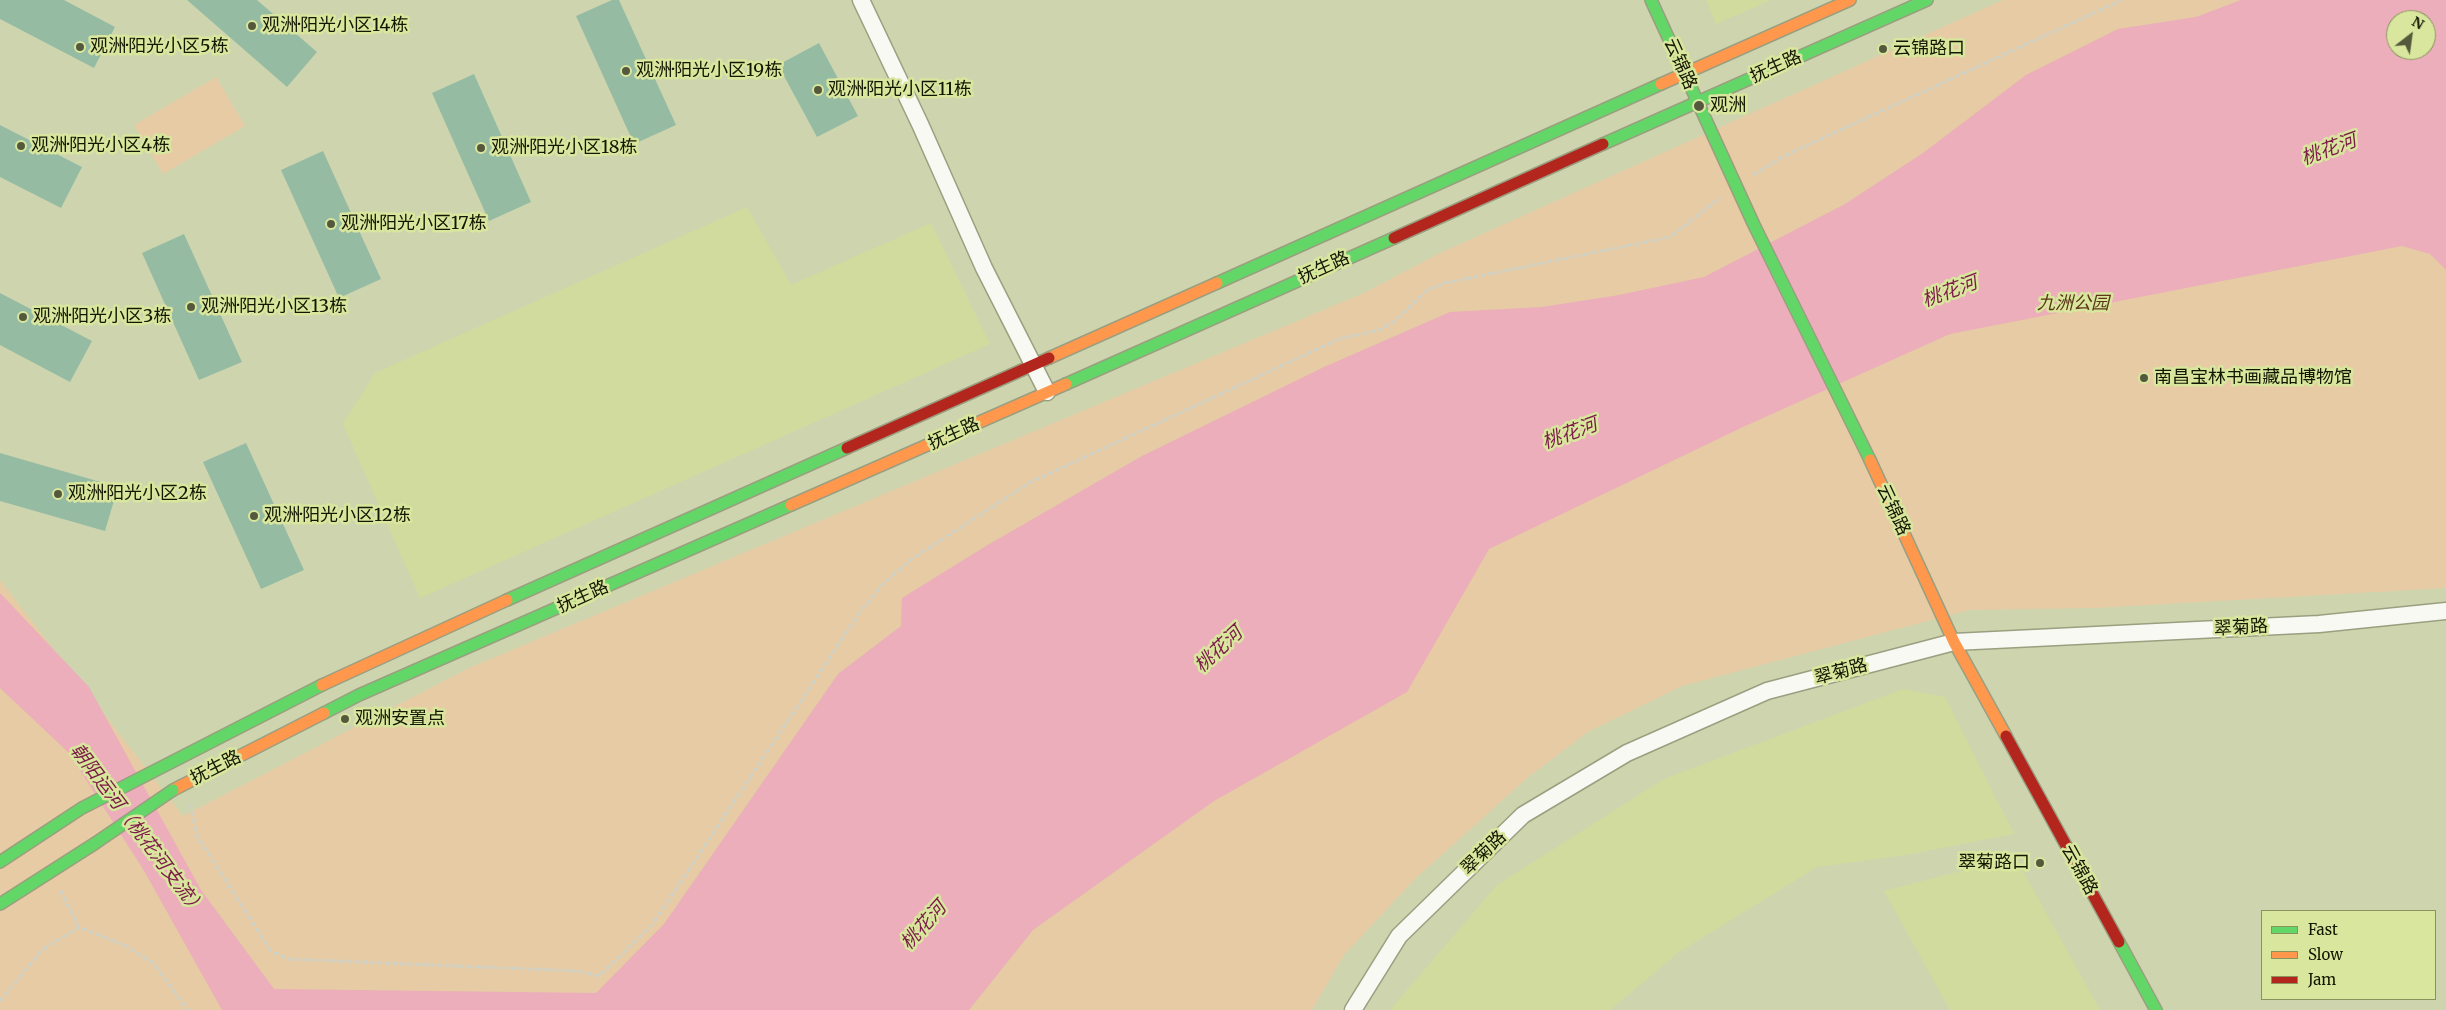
<!DOCTYPE html>
<meta charset="utf-8">
<style>
body{margin:0}
#map{position:relative;width:2446px;height:1010px;overflow:hidden;background:#ced5ae;font-family:Merriweather,serif}
canvas{display:block}
.legend{position:absolute;left:2261px;top:910px;width:175px;height:90px;box-sizing:border-box;background:#d9e69d;border:1px solid #8a935e;margin:0;padding:6px 9px;list-style:none;font-size:15px;color:#131600}
.legend li{display:flex;align-items:center;gap:10px;height:25px}
.legend b{width:25px;border:1px solid #8a935e}
.north{position:absolute;left:2386px;top:10px;width:50px;height:50px;box-sizing:border-box;background:#d9e69d;border:1px solid #8a935e;border-radius:50%;rotate:30deg;font-size:14px;font-weight:700;line-height:20px;text-align:center;color:#131600}
.north::after{content:'';display:block;margin:auto;width:18px;height:22px;background:#54593d;clip-path:polygon(50% 0,100% 100%,50% 72%,0 100%)}
</style>
<div id="map">
<canvas width="2446" height="1010"></canvas>
<ul class="legend">
<li><b style="height:6px;background:#63d668"></b>Fast</li>
<li><b style="height:6px;background:#ff974d"></b>Slow</li>
<li><b style="height:6px;background:#b3261e"></b>Jam</li>
</ul>
<div class="north">N</div>
</div>
<script>
const ctx = document.querySelector('canvas').getContext('2d');
ctx.lineJoin = 'round';
function fill(path, color) {
  ctx.fillStyle = color;
  ctx.fill(path, 'evenodd');
}
function toPath(rows) {
  const path = new Path2D();
  for (const r of rows) {
    path.moveTo(r[0], r[1]);
    for (let i = 2; i < r.length; i += 2) path.lineTo(r[i], r[i + 1]);
  }
  return path;
}
function strokePath(path, color, width, dash) {
  ctx.strokeStyle = color;
  ctx.lineWidth = width;
  ctx.lineCap = dash ? 'butt' : 'round';
  ctx.setLineDash(dash || []);
  ctx.stroke(path);
}
function drawText(font, color, halo, rows, align = 'center') {
  ctx.font = font + ' Merriweather,"Noto Sans SC",serif';
  ctx.lineWidth = 5;
  ctx.setLineDash([]);
  ctx.textBaseline = 'middle';
  ctx.strokeStyle = halo;
  ctx.fillStyle = color;
  for (const [text, x, y, turn = 0] of rows) {
    ctx.save();
    ctx.translate(x, y);
    ctx.rotate((+turn || 0) * Math.PI / 180);
    ctx.textAlign = isNaN(turn) ? turn : align;
    if (halo) ctx.strokeText(text, 0, 0);
    ctx.fillText(text, 0, 0);
    ctx.restore();
  }
}
fill(toPath([
 [1706,0,1771,0,1716,24],
 [747,207,791,285,931,223,990,344,420,598,343,424,375,373],
 [1903,689,1945,697,2014,834,1905,855,1817,867,1679,952,1610,1010,1390,1010,1497,885,1664,779],
 [2015,857,2100,1010,1950,1010,1884,891]
]), '#d1db9d');
fill(toPath([
 [2003,0,2446,0,2446,588,2096,608,1969,610,1682,686,1588,732,1527,778,1414,880,1344,955,1312,1010,0,1010,0,580,183,816,469,668,1364,293,1438,254],
 [2396,20,2426,20,2426,50,2396,50],
 [216,77,245,126,163,174,134,125]
]), '#e6cba4');
fill(toPath([
 [2241,0,2446,0,2446,270,2430,254,2402,246,1950,334,1743,427,1489,549,1407,692,1214,801,1033,930,969,1010,222,1010,143,869,69,753,0,688,0,593,89,687,201,890,274,989,596,993,664,924,838,674,901,626,902,598,986,546,1142,456,1324,367,1450,312,1542,307,1619,295,1704,277,1845,204,1923,153,2026,75,2118,29,2196,17],
 [2396,20,2426,20,2426,50,2396,50]
]), '#ebaeba');
fill(toPath([
 [0,0,64,0,115,27,94,68,0,19],
 [187,0,257,0,317,52,287,87],
 [612,0,619,0,676,125,634,144,576,16],
 [819,43,858,116,817,137,778,65],
 [474,74,531,202,489,221,432,93],
 [0,125,82,167,61,208,0,177],
 [323,151,381,279,339,298,281,170],
 [184,234,242,362,199,380,142,253],
 [0,293,92,341,70,382,0,345],
 [246,443,304,570,261,589,203,462],
 [0,453,118,487,105,531,0,501]
]), '#96bba3');
const street = toPath([
 [861,0,920,124,984,268,1047,392],
 [1353,1010,1399,936,1523,815,1627,753,1767,691,1954,642,2319,624,2446,611]
]);
const fast = toPath([
 [1651,0,1754,225,1870,460],
 [1603,144,1927,0],
 [1217,283,1661,84],
 [1066,384,1394,238],
 [507,600,847,448],
 [324,713,359,695,791,505],
 [0,862,82,808,322,685],
 [0,904,94,844],
 [2119,942,2156,1010]
]);
const slow = toPath([
 [1661,84,1850,0],
 [1049,358,1217,283],
 [1870,460,1954,642,2006,736],
 [791,505,1066,384],
 [322,685,507,600],
 [173,790,324,713]
]);
const jam = toPath([
 [1394,238,1603,144],
 [847,448,1049,358],
 [2006,736,2119,942]
]);
strokePath(street, '#9a9f80', 19);
strokePath(fast, '#9a9f80', 14);
strokePath(slow, '#9a9f80', 14);
strokePath(jam, '#9a9f80', 14);
strokePath(toPath([
 [1753,175,1784,156,2122,0],
 [190,804,197,836,271,951,288,959,577,971,599,976,652,925,860,612,884,583,913,558,1031,482,1339,339,1379,330,1396,320,1426,291,1445,283,1670,237,1720,198],
 [60,890,79,927,126,946,153,963,188,1010],
 [0,1001,42,950,79,927]
]), '#cfd1c5', 3, [5, 2.5]);
strokePath(street, '#f8f9f3', 16);
strokePath(fast, '#63d668', 11);
strokePath(slow, '#ff974d', 11);
strokePath(jam, '#b3261e', 11);
const fastBridge = toPath([
 [94,844,173,790]
]);
strokePath(fastBridge, '#9a9f80', 14, []);
strokePath(fastBridge, '#63d668', 11);
for (const [x, y, r, color] of [
 [252,26,5,"#54593d"],
 [80,47,5,"#54593d"],
 [1883,49,5,"#54593d"],
 [626,71,5,"#54593d"],
 [818,90,5,"#54593d"],
 [1699,106,6,"#54593d"],
 [21,146,5,"#54593d"],
 [481,148,5,"#54593d"],
 [331,224,5,"#54593d"],
 [191,307,5,"#54593d"],
 [23,317,5,"#54593d"],
 [2144,378,5,"#54593d"],
 [58,494,5,"#54593d"],
 [254,516,5,"#54593d"],
 [345,719,5,"#54593d"],
 [2040,863,5,"#54593d"]
]) {
  const dot = new Path2D();
  dot.arc(x, y, r, 0, 2 * Math.PI);
  ctx.fillStyle = color;
  ctx.fill(dot);
  strokePath(dot, '#d9e69d', 2);
}
drawText('18px', '#131600', '#d9e69d', [
 ["观洲·阳光小区14栋",262,26],
 ["观洲·阳光小区5栋",90,47],
 ["云锦路口",1893,49],
 ["观洲·阳光小区19栋",636,71],
 ["观洲·阳光小区11栋",828,90],
 ["观洲",1710,106],
 ["观洲·阳光小区4栋",31,146],
 ["观洲·阳光小区18栋",491,148],
 ["观洲·阳光小区17栋",341,224],
 ["观洲·阳光小区13栋",201,307],
 ["观洲·阳光小区3栋",33,317],
 ["南昌宝林书画藏品博物馆",2154,378],
 ["观洲·阳光小区2栋",68,494],
 ["观洲·阳光小区12栋",264,516],
 ["观洲安置点",355,719],
 ["翠菊路口",2030,863,"right"]
], 'left');
drawText('18px', '#131600', '#d9e69d', [
 ["云锦路",1680,64,66],
 ["抚生路",1776,67,-24],
 ["抚生路",1324,268,-24],
 ["抚生路",954,434,-24],
 ["云锦路",1893,510,65],
 ["抚生路",583,597,-24],
 ["翠菊路",2241,628,-3],
 ["翠菊路",1841,672,-15],
 ["抚生路",216,768,-27],
 ["翠菊路",1484,853,-44],
 ["云锦路",2079,870,61]
]);
drawText('italic 18px', '#5c3619', '#d9e69d', [
 ["九洲公园",2073,304]
]);
drawText('italic 19px', '#7c1a49', '#d9e69d', [
 ["桃花河",2329,150,-20],
 ["桃花河",1950,292,-20],
 ["桃花河",1570,434,-20],
 ["桃花河",1219,650,-43],
 ["朝阳运河（桃花河支流）",137,830,53],
 ["桃花河",924,926,-48]
]);
</script>
